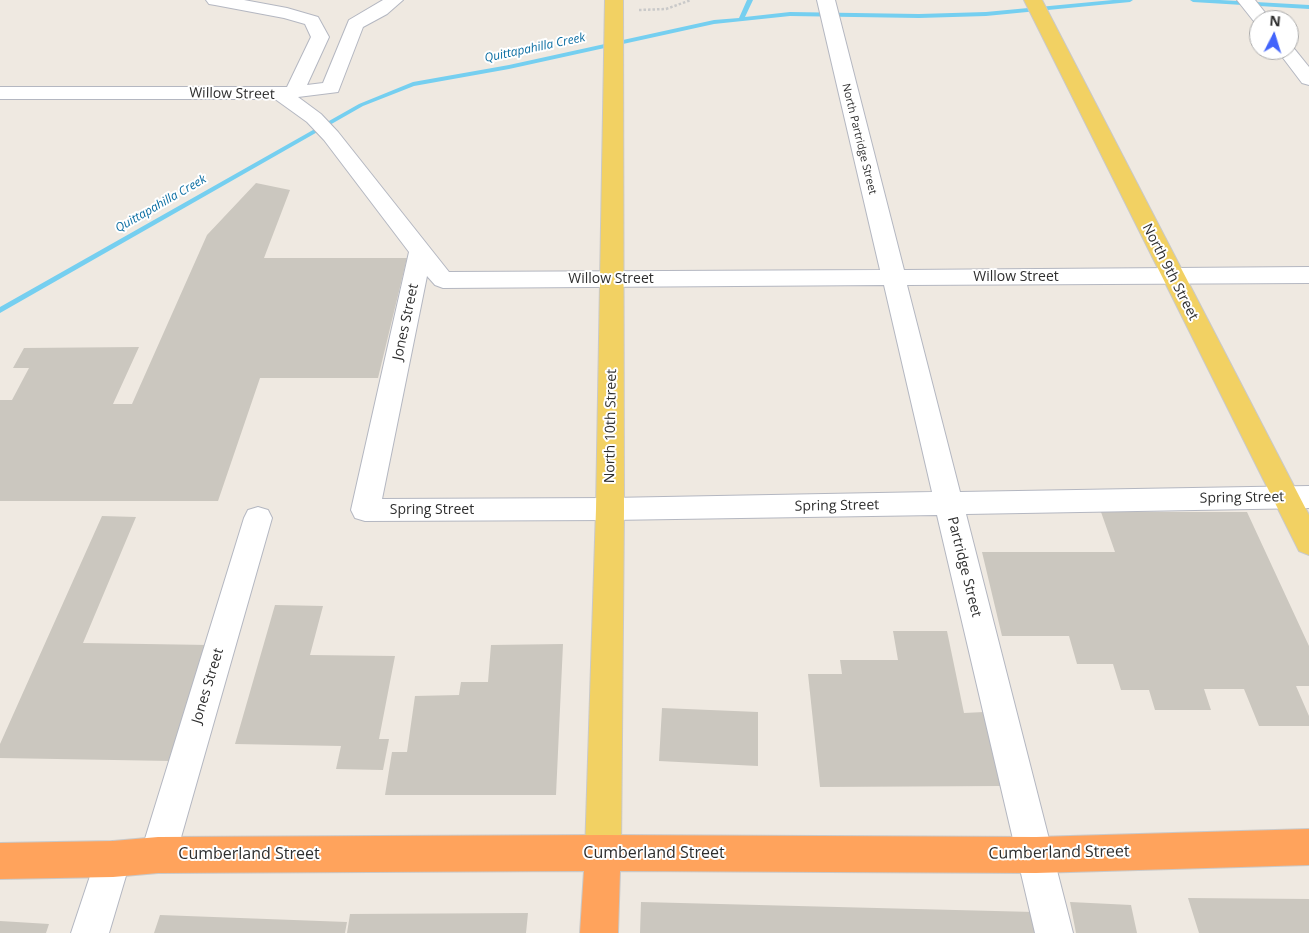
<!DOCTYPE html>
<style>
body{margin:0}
#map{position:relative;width:1309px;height:933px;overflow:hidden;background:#efe9e1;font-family:"Open Sans",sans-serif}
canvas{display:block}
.north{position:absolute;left:1249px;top:10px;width:50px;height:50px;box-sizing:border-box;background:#fff;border:1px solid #ababab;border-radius:50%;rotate:5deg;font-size:14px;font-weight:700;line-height:20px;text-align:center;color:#2e2e2e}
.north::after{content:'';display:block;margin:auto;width:18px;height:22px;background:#4264fb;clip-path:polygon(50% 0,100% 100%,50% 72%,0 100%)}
</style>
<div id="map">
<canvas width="1309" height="933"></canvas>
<div class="north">N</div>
</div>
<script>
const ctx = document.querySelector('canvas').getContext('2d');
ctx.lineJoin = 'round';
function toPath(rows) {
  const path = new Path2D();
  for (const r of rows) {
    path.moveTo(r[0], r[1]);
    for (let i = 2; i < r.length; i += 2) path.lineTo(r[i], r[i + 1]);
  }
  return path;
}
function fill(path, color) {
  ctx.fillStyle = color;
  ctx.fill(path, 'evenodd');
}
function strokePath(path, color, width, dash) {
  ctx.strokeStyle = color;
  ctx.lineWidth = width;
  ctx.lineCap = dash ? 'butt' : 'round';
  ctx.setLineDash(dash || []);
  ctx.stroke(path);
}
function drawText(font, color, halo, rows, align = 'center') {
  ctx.font = font + ' "Open Sans",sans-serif';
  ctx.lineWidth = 4;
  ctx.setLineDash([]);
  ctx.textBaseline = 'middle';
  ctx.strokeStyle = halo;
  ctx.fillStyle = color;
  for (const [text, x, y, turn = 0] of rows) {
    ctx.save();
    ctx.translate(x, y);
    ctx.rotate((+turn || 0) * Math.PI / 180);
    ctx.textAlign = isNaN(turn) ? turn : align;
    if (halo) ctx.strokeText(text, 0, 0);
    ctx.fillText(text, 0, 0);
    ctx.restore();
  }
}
fill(toPath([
 [747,0,753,0,745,17,790,12,919,14,986,12,1113,0,1133,0,1130,2,986,16,919,18,790,16,714,24,509,69,414,86,363,106,0,313,0,307,359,104,413,82,509,65,714,20,739,18,747,0],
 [1190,0,1220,0,1309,5,1309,9,1193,2,1190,0]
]), '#75cff0');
fill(toPath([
 [256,183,290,190,264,258,407,258,378,378,260,378,218,501,0,501,0,400,12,400,29,368,13,368,24,348,139,347,113,404,132,404,207,235],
 [1101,512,1247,512,1309,646,1309,686,1296,686,1309,716,1309,726,1259,726,1244,689,1204,689,1211,710,1155,710,1149,690,1121,690,1113,664,1077,664,1069,636,1002,636,982,552,1115,552],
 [102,516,136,517,83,643,209,645,171,761,0,758,0,744],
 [275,605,323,606,310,655,395,656,379,739,389,739,383,770,336,769,341,746,235,744],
 [893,631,947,631,964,713,984,712,1000,786,820,787,808,674,842,674,840,660,898,660],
 [563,644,556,795,385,795,392,752,407,752,415,696,459,695,461,682,488,682,491,645],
 [662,708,758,712,758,766,659,761],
 [1188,898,1309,899,1309,933,1199,933],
 [641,902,1034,912,1038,933,640,933],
 [1070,902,1131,905,1137,933,1076,933],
 [528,913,526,933,347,933,350,914],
 [160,915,347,922,345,933,154,933],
 [0,921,49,924,46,933,0,933]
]), '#cbc7bf');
const minor = toPath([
 [206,0,244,0,287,8,318,17,329,37,307,85,323,83,349,20,383,0,403,0,387,14,363,27,338,92,298,97,321,114,338,132,449,272,880,270,817,0,835,0,904,270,1309,267,1309,283,907,285,960,492,1309,486,1309,508,966,514,1073,933,1035,933,937,515,610,520,365,521,355,518,351,510,409,252,324,140,307,122,275,99,0,99,0,87,287,87,311,37,305,24,284,18,215,5,209,4,206,0],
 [427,276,435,285,443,288,884,285,932,492,610,498,382,499,427,276],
 [1237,0,1255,0,1271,20,1259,20,1259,25,1256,24,1237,0],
 [1289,45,1292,46,1309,67,1309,85,1302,83,1277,50,1289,50,1289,45],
 [258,507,268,510,272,518,176,855,171,868,158,873,145,868,140,855,244,518,248,510,258,507],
 [113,841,126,846,131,859,109,933,71,933,100,846,113,841]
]);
const major = toPath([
 [605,0,623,0,624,509,621,853,616,866,603,871,590,866,585,853,596,509,605,0],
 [1024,0,1042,0,1309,515,1309,555,1299,551,1024,0]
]);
const highway = toPath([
 [1309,829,1309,865,1036,873,620,871,618,933,580,933,584,871,158,873,113,877,0,879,0,843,113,841,158,837,603,835,1036,837,1309,829]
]);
strokePath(minor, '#b4b7c1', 2);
strokePath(major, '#c9c9c9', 2);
strokePath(highway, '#c9c9c9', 2);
strokePath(toPath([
 [639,10,666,9,691,0]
]), '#c9c9c9', 2.5, [2.5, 2]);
fill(minor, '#fff');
fill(major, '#f2d163');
fill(highway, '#ffa35c');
drawText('11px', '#2e2e2e', '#fff', [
 ["North Partridge Street",859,139,76]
]);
drawText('italic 12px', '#0d6fa3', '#fff', [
 ["Quittapahilla Creek",535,48,-12],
 ["Quittapahilla Creek",161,204,-30]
]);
drawText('14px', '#2e2e2e', '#fff', [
 ["Willow Street",232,94,1],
 ["North 9th Street",1170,272,63],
 ["Willow Street",1016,277],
 ["Willow Street",611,279],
 ["Jones Street",406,322,-78],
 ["North 10th Street",611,426,-89],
 ["Spring Street",1242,498,-1],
 ["Spring Street",837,506,-1],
 ["Spring Street",432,510],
 ["Partridge Street",964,567,76],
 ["Jones Street",208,686,-73]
]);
drawText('16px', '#2e2e2e', '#fff', [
 ["Cumberland Street",654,853],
 ["Cumberland Street",1059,853,-1],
 ["Cumberland Street",249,854]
]);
</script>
